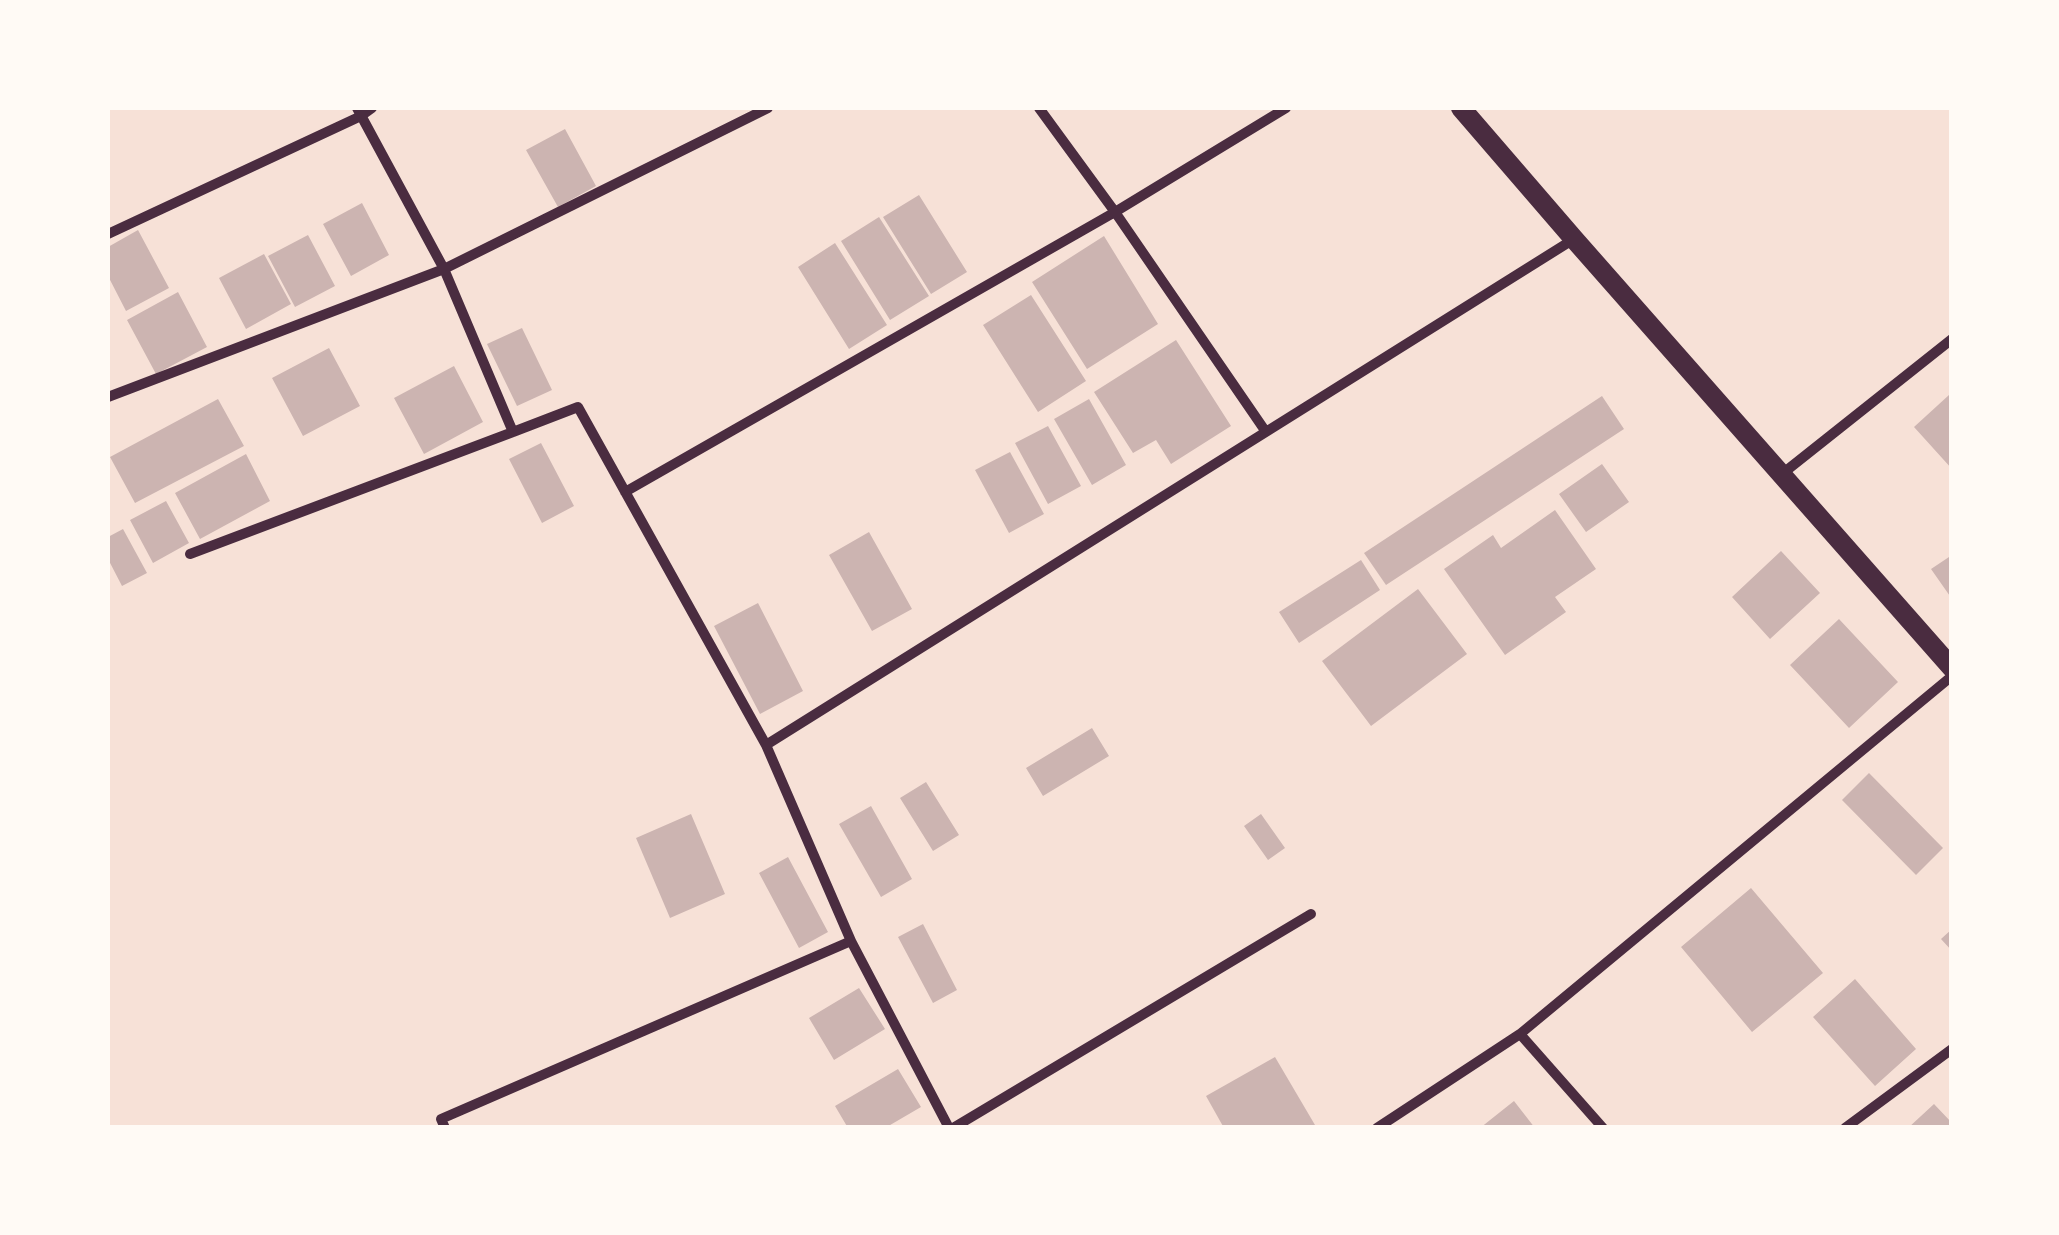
<!DOCTYPE html>
<style>
body{margin:0}
#map{position:relative;width:2059px;height:1235px;overflow:hidden;background:#f7e1d7;font-family:"Nunito Sans",sans-serif}
canvas{display:block}
.frame{position:absolute;inset:0;border:110px solid #fffaf5;pointer-events:none}
</style>
<div id="map">
<canvas width="2059" height="1235"></canvas>
<div class="frame"></div>
</div>
<script>
const ctx = document.querySelector('canvas').getContext('2d');
ctx.lineJoin = 'round';
function fill(path, color) {
  ctx.fillStyle = color;
  ctx.fill(path, 'evenodd');
}
function toPath(rows) {
  const path = new Path2D();
  for (const r of rows) {
    path.moveTo(r[0], r[1]);
    for (let i = 2; i < r.length; i += 2) path.lineTo(r[i], r[i + 1]);
  }
  return path;
}
function strokePath(path, color, width, dash) {
  ctx.strokeStyle = color;
  ctx.lineWidth = width;
  ctx.lineCap = dash ? 'butt' : 'round';
  ctx.setLineDash(dash || []);
  ctx.stroke(path);
}
fill(toPath([
 [565,129,596,186,558,207,526,150],
 [919,195,967,272,931,294,883,217],
 [362,203,389,255,351,276,323,224],
 [879,217,929,296,890,320,841,241],
 [138,230,169,288,126,311,108,276,108,247],
 [308,235,335,286,295,307,268,256],
 [1104,236,1158,324,1087,369,1032,282],
 [835,243,887,325,849,349,798,267],
 [264,254,291,304,246,329,219,278],
 [178,292,207,347,156,374,127,320],
 [1031,295,1086,381,1038,412,983,325],
 [522,328,552,390,517,406,487,344],
 [1176,340,1231,426,1171,464,1156,440,1133,453,1094,392],
 [329,348,360,406,303,436,272,378],
 [454,366,483,422,424,454,394,398],
 [1949,395,1952,398,1952,469,1914,427],
 [1602,396,1624,429,1386,585,1364,553],
 [218,399,244,446,135,503,110,457],
 [1089,399,1126,465,1092,485,1054,419],
 [1048,426,1081,486,1048,504,1015,443],
 [541,443,574,506,542,523,509,459],
 [1010,452,1044,514,1009,533,975,470],
 [246,454,270,501,200,539,175,493],
 [1602,464,1629,502,1586,532,1559,494],
 [166,501,189,543,153,563,130,520],
 [1555,510,1596,569,1555,597,1566,612,1505,655,1444,569,1493,535,1501,548],
 [123,529,147,573,122,586,108,559,108,537],
 [869,532,912,609,872,631,829,555],
 [1781,551,1820,593,1770,639,1732,597],
 [1952,555,1952,599,1931,569],
 [1361,560,1380,590,1299,643,1279,612],
 [1418,589,1467,654,1371,726,1322,661],
 [758,603,803,691,760,714,714,626],
 [1839,619,1898,682,1849,728,1790,665],
 [1092,728,1109,756,1043,796,1026,768],
 [1869,773,1943,848,1916,875,1842,800],
 [926,782,959,835,933,851,900,798],
 [871,806,912,879,881,897,839,824],
 [691,814,725,894,670,918,636,838],
 [1261,814,1285,848,1268,860,1244,826],
 [788,857,828,932,799,948,759,873],
 [1751,888,1823,973,1752,1032,1681,947],
 [923,924,957,990,933,1003,898,937],
 [1952,929,1952,951,1941,939],
 [1855,979,1916,1049,1875,1086,1813,1017],
 [859,988,885,1029,834,1060,809,1018],
 [1275,1057,1315,1125,1311,1128,1224,1128,1206,1096],
 [898,1069,921,1107,885,1128,848,1128,835,1106],
 [1514,1101,1535,1128,1480,1128],
 [1934,1104,1952,1123,1952,1128,1908,1128]
]), '#ccb4b1');
strokePath(toPath([
 [357,108,444,269,513,432,578,407,766,745,851,941,441,1119,445,1128],
 [1039,108,1115,212,1266,432],
 [108,234,361,116,372,108],
 [108,397,444,269,768,108],
 [1782,474,1952,339],
 [625,492,1115,212,1286,108],
 [190,554,513,432],
 [766,745,1574,239],
 [851,941,949,1128],
 [953,1128,1311,914],
 [1377,1128,1520,1034],
 [1603,1128,1520,1034,1952,676],
 [1845,1128,1952,1049]
]), '#4a2c40', 10);
strokePath(toPath([
 [1461,108,1574,239,1952,668]
]), '#4a2c40', 20);
</script>
